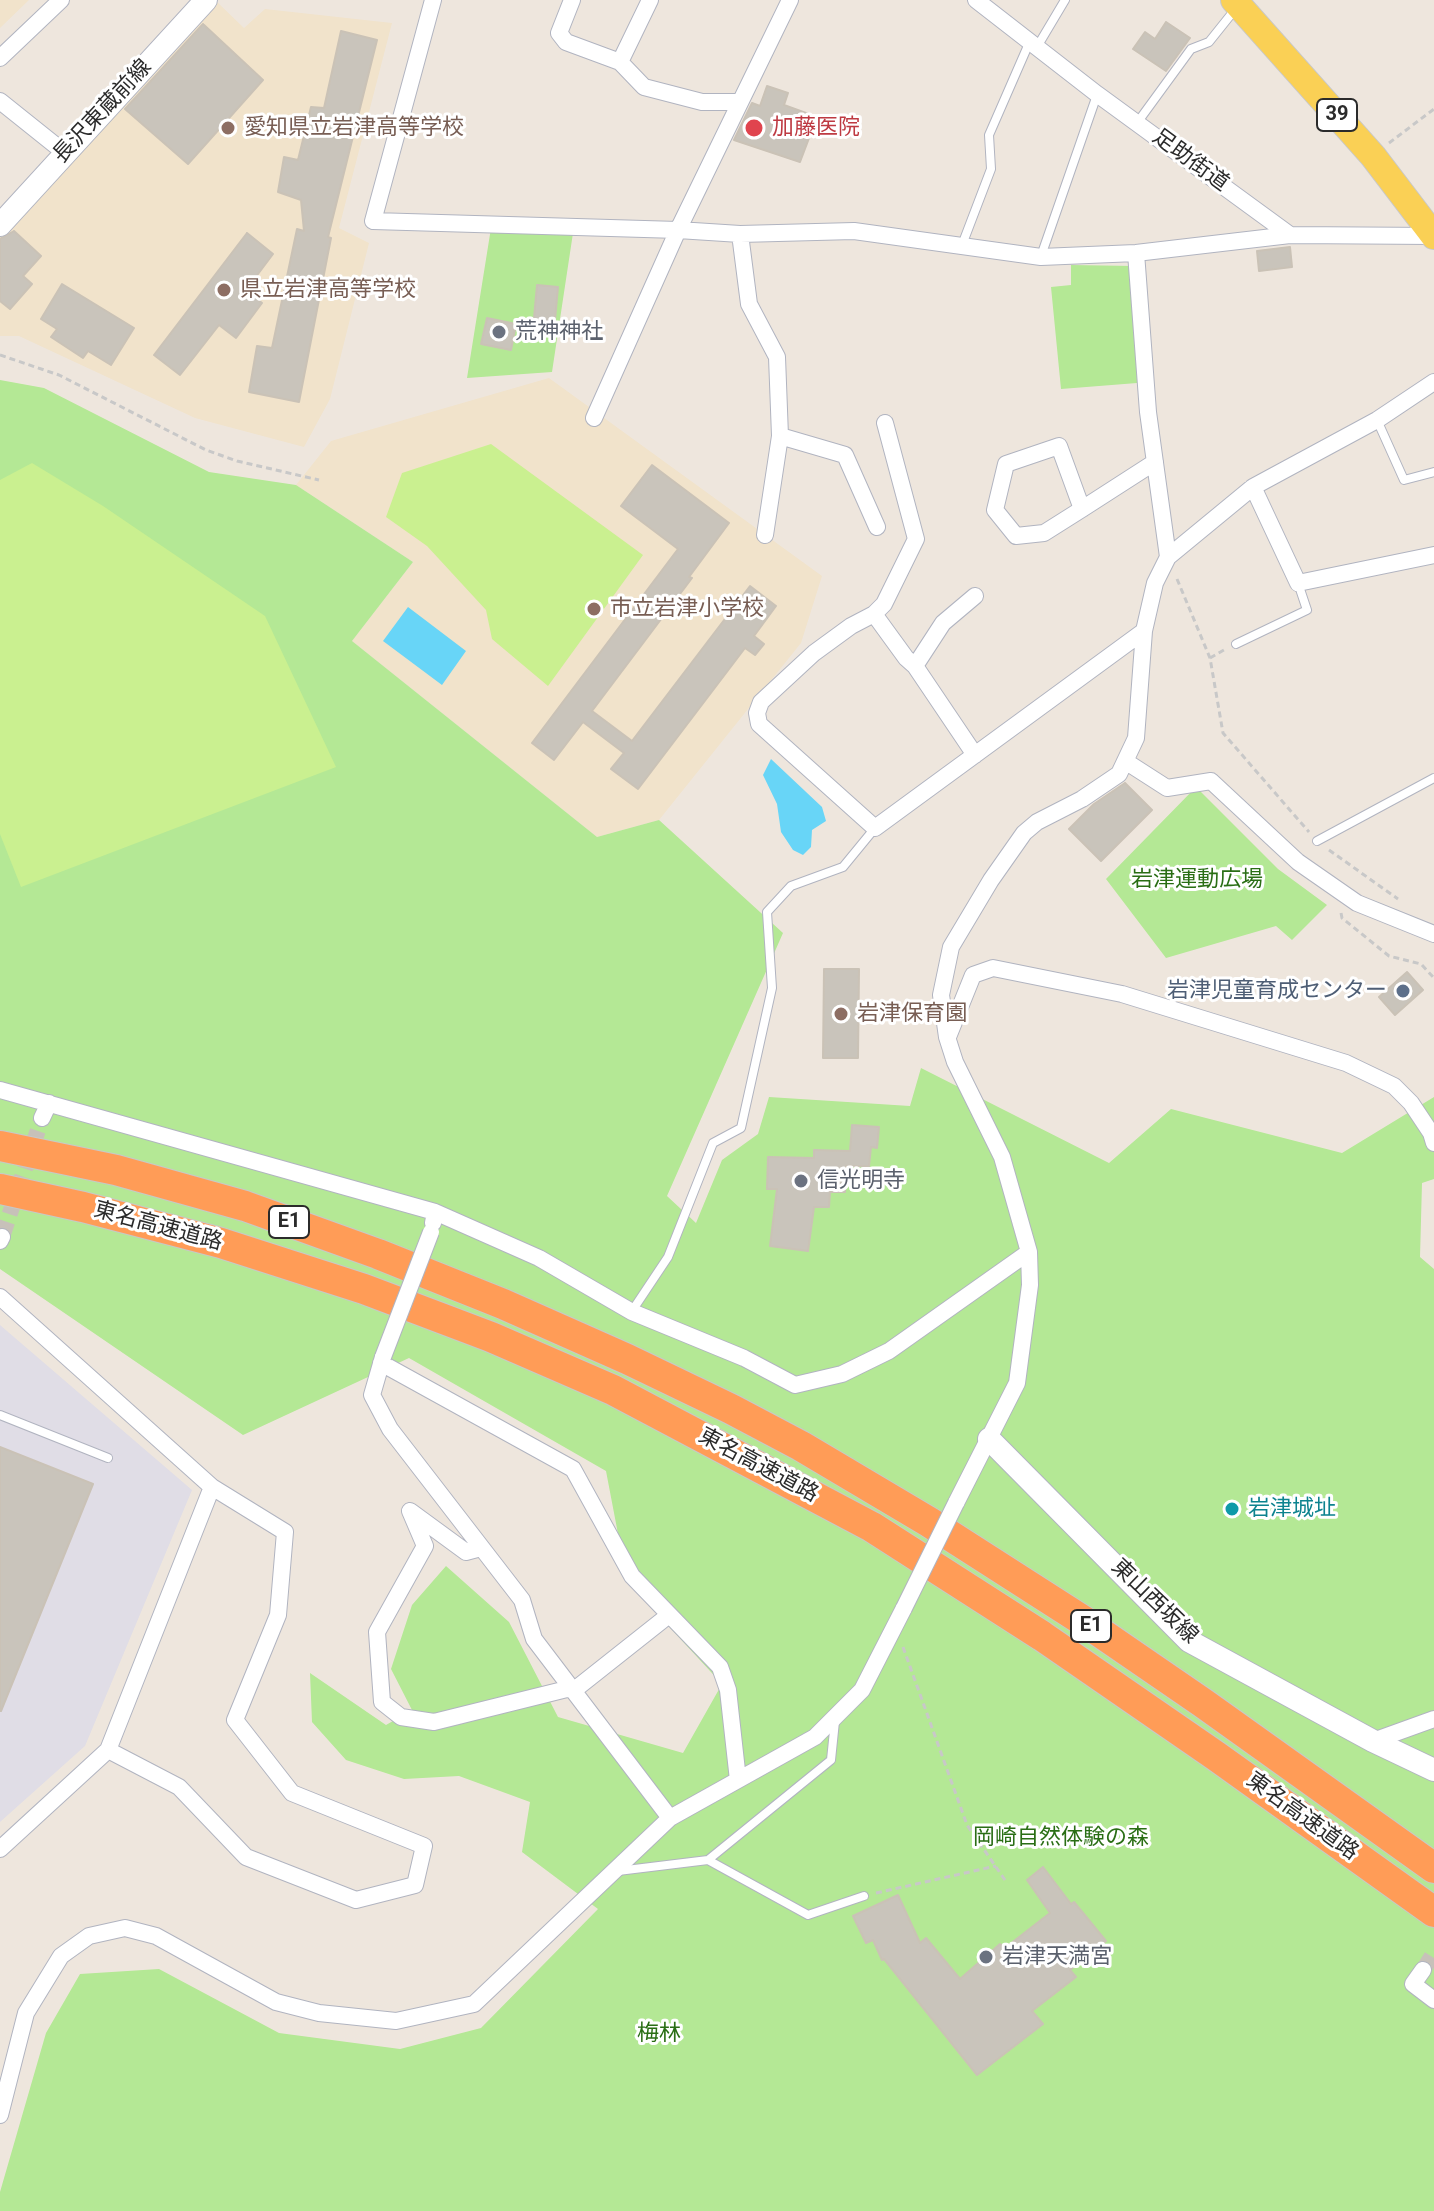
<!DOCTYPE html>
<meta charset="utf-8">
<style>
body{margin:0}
canvas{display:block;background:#eee6dd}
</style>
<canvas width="1434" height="2211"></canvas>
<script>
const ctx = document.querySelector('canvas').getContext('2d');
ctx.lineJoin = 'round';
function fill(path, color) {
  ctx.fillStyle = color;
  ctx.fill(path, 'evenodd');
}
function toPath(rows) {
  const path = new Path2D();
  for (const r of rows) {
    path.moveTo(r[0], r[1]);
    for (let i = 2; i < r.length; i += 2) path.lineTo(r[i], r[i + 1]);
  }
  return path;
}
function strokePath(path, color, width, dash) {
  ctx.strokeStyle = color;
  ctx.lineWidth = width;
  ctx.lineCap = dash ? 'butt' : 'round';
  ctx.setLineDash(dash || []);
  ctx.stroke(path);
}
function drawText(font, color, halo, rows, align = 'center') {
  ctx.font = font + ' Roboto,"Noto Sans JP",sans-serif';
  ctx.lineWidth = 6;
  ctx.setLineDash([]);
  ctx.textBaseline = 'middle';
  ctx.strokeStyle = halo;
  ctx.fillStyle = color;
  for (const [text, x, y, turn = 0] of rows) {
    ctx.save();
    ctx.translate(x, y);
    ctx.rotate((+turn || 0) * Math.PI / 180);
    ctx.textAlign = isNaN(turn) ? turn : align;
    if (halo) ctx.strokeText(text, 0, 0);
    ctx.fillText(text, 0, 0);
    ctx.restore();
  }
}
fill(toPath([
 [0,1325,192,1490,85,1746,0,1822]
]), '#e0dde6');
fill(toPath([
 [0,0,29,0,0,28],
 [215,0,244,28,265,9,392,23,339,228,369,243,330,399,304,447,195,418,19,336,0,336,0,228],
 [549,378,822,576,801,643,659,820,597,837,352,641,413,562,296,485,331,441]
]), '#f1e3cb');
fill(toPath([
 [491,228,573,233,552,372,467,378],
 [1071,265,1134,266,1137,383,1061,389,1051,287,1071,285],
 [0,380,44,388,209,472,296,485,413,562,352,641,597,837,659,820,783,933,667,1196,696,1223,722,1160,758,1134,769,1097,910,1106,921,1068,1109,1163,1171,1109,1342,1153,1434,1097,1434,1179,1422,1183,1420,1257,1434,1269,1434,2211,0,2211,0,2192,46,2033,80,1974,159,1969,279,2033,400,2049,481,2028,598,1909,522,1852,530,1802,459,1776,404,1779,346,1760,312,1722,310,1673,386,1725,412,1710,391,1669,412,1605,446,1566,509,1622,558,1717,683,1753,722,1684,627,1581,606,1471,409,1358,243,1435,0,1269],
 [1196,787,1278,869,1327,905,1292,940,1276,926,1166,958,1106,879]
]), '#b4e895');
fill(toPath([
 [491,444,643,555,548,686,492,639,486,610,427,546,386,517,402,473],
 [32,463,103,506,265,616,336,767,21,887,0,834,0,480]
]), '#caf090');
fill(toPath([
 [408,607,466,651,442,685,383,641],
 [771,759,822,807,826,821,812,830,811,847,803,855,793,850,781,832,777,804,763,775]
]), '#68d5f7');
const building = toPath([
 [1166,22,1190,38,1166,71,1133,49,1145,32,1155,39,1166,22],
 [203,24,263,80,188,164,125,109,203,24],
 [341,31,377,40,328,237,331,238,299,402,249,392,257,346,272,348,297,229,304,231,301,200,278,192,284,157,298,160,311,107,324,108,341,31],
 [767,86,788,93,784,105,817,117,800,162,734,140,752,103,760,106,767,86],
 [14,231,41,256,23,276,32,284,10,309,0,301,0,239,14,231],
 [247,233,273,254,246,290,262,303,236,338,219,325,180,375,154,355,247,233],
 [1290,247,1292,267,1259,271,1257,251,1290,247],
 [62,284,134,328,111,365,88,351,83,358,51,337,57,329,41,319,62,284],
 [537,285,558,287,554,331,533,329,537,285],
 [487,318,516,324,511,350,481,344,487,318],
 [652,465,729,523,689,577,692,578,689,582,592,711,632,741,750,586,776,606,754,636,764,644,755,655,745,648,638,789,611,769,624,753,583,722,554,760,532,743,678,549,621,506,652,465],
 [1125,783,1152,810,1101,861,1069,829,1094,804,1125,783],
 [824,969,859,969,858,1058,823,1058,824,969],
 [1407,972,1423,990,1395,1015,1379,997,1407,972],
 [852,1125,879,1127,877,1148,871,1147,869,1166,846,1166,845,1192,830,1192,829,1207,814,1207,808,1251,770,1246,777,1189,767,1189,768,1157,814,1158,814,1150,850,1151,852,1125],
 [0,1447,93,1484,1,1711,0,1711,0,1447],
 [1043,1867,1071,1904,1074,1902,1106,1941,1070,1970,1076,1977,1032,2011,1043,2024,977,2075,884,1959,882,1960,873,1940,866,1943,853,1916,898,1895,920,1943,926,1938,960,1979,1000,1944,1005,1948,1050,1913,1027,1880,1043,1867]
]);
fill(building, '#c9c4bb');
strokePath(building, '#cac2b6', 2);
strokePath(toPath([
 [2,1237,42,1118],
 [1423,1970,1434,1953]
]), '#c7c1b9', 16, [16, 8]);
const lane = toPath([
 [1037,47,1065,0],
 [1137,123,1191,49,1209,42,1237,7],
 [962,245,991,169,989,135,1030,41],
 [1041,256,1097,95],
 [1377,420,1404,480,1434,472],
 [1236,644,1307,610,1298,583],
 [1317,841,1434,778],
 [632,1311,668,1257,713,1143,741,1128,772,988,767,912,791,886,843,867,875,828],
 [0,1415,108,1458],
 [835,1721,831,1760,708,1860,808,1915,864,1896],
 [618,1871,708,1860]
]);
const street = toPath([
 [433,0,373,221,678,230,740,234,854,231,1041,257,1136,253,1290,235,1434,236],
 [572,0,559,33,566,42,620,62,644,87,702,102,738,102],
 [976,0,1097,94,1290,235],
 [0,58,61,0],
 [620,62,650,0],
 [0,101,65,153],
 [740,234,749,304,777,357,780,436],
 [1136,253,1148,412,1168,557],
 [594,418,678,230,790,0],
 [885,423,916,539,884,604,874,614,906,658,915,666,975,755],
 [1253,487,1298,583,1434,555],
 [1082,509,1059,446,1006,464,995,510,1016,536,1044,533,1082,509,1155,462],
 [765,535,780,436,845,455,877,527],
 [874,614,851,626,814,653,761,702,757,713,759,724,875,828,1144,631],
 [915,666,943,623,975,596],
 [1125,761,1167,788,1211,781,1298,862,1357,903,1434,934],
 [948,1037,973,975,993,968,1122,994,1346,1063,1394,1086,1411,1103,1431,1133,1434,1143],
 [0,1090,435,1212,433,1223],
 [42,1118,49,1103],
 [435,1212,539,1258,632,1312,744,1358,795,1385,842,1374,889,1351,1029,1252],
 [0,1241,2,1237],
 [0,1297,212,1487,285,1532,278,1615,235,1720,292,1793,424,1846,415,1885,356,1900,246,1857,179,1787,108,1750],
 [383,1357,372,1395,390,1429,522,1600,534,1639,670,1818],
 [381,1363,573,1469,632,1576,720,1667,728,1690,738,1780],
 [956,1503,1017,1383,1030,1285,1029,1252,1002,1157,955,1062,947,1037,941,995,951,947,991,880,1024,833,1037,822,1082,799,1119,774,1136,738,1144,631,1155,583,1168,557,1253,487,1377,420,1434,382],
 [481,1548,466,1552,410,1511,425,1546,377,1632,382,1702,401,1717,434,1722,571,1688],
 [573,1691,669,1615],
 [1373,1741,1434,1719],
 [0,1849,108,1750,212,1487],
 [1423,1970,1413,1984,1434,2000],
 [0,2115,26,2013,61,1956,89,1936,125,1928,156,1936,276,2002,319,2013,396,2021,474,2004,670,1818,815,1737,862,1690,904,1608]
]);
const secondary = toPath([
 [0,225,206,0],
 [989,1439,1189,1641,1373,1741,1434,1770]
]);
const primary = toPath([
 [1234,0,1373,156,1434,236]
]);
const highway = toPath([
 [0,1146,116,1170,245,1206,378,1254,503,1304,627,1359,731,1409,801,1446,929,1522,1085,1622,1203,1703,1434,1868],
 [0,1189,83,1207,221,1243,364,1289,491,1337,613,1390,872,1527,1042,1636,1216,1756,1434,1912]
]);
strokePath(lane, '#b1b4c0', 10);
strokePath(street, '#b1b4c0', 18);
strokePath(secondary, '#b1b4c0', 24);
strokePath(primary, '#c8c8c8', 28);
strokePath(highway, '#c8c8c8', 32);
strokePath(toPath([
 [1389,143,1434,109],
 [0,355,59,375,206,450,237,461,319,480],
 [1177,579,1210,658,1223,733,1309,832],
 [1210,658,1224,650],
 [1329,850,1398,899],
 [1341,913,1342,918,1389,956,1421,964,1434,978],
 [903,1647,967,1825,1005,1880],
 [876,1893,996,1866]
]), '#c8c8c8', 3, [6, 4]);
strokePath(lane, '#fff', 8);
strokePath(street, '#fff', 16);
strokePath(secondary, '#fff', 22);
strokePath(primary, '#fad055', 26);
strokePath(highway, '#ff9c57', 30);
const streetBridge = toPath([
 [383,1357,431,1232],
 [904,1608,956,1503]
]);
strokePath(streetBridge, '#b1b4c0', 18, []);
strokePath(streetBridge, '#fff', 16);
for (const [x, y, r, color] of [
 [228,128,8,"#8d6e63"],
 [754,128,10,"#e0444e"],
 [224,290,8,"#8d6e63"],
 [499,332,8,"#6b7280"],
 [594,609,8,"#8d6e63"],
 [1403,991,8,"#5c6f8a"],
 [841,1014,8,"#8d6e63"],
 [801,1181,8,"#6b7280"],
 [1232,1509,8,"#0f9aa8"],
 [986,1957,8,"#6b7280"]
]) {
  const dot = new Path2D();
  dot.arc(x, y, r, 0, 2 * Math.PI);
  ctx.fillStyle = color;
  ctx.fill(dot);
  strokePath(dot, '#fff', 3);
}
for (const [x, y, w] of [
 [1337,115,40],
 [289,1222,40],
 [1091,1626,40]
]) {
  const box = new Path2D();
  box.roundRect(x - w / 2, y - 16, w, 32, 6);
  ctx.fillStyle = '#fff';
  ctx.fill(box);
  strokePath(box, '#2b2b2b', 2);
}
drawText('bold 20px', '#2b2b2b', null, [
 ["39",1337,115],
 ["E1",289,1222],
 ["E1",1091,1626]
]);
drawText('22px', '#2b2b2b', '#fff', [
 ["長沢東蔵前線",103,112,-47],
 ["足助街道",1190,161,36],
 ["東名高速道路",158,1227,15],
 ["東名高速道路",758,1466,28],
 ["東山西坂線",1154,1602,44],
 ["東名高速道路",1302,1817,36]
]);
drawText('22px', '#785e54', '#fff', [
 ["愛知県立岩津高等学校",244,128],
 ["県立岩津高等学校",240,290],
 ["市立岩津小学校",610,609],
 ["岩津保育園",857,1014]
], 'left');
drawText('22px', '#be3a42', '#fff', [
 ["加藤医院",772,128]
], 'left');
drawText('22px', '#5b616d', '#fff', [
 ["荒神神社",515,332],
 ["信光明寺",817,1181],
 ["岩津天満宮",1002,1957]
], 'left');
drawText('22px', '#2a6e15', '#fff', [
 ["岩津運動広場",1197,880],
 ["岡崎自然体験の森",1061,1838],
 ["梅林",659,2034]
]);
drawText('22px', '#4e5e75', '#fff', [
 ["岩津児童育成センター",1387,991]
], 'right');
drawText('22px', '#0d838f', '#fff', [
 ["岩津城址",1248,1509]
], 'left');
</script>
